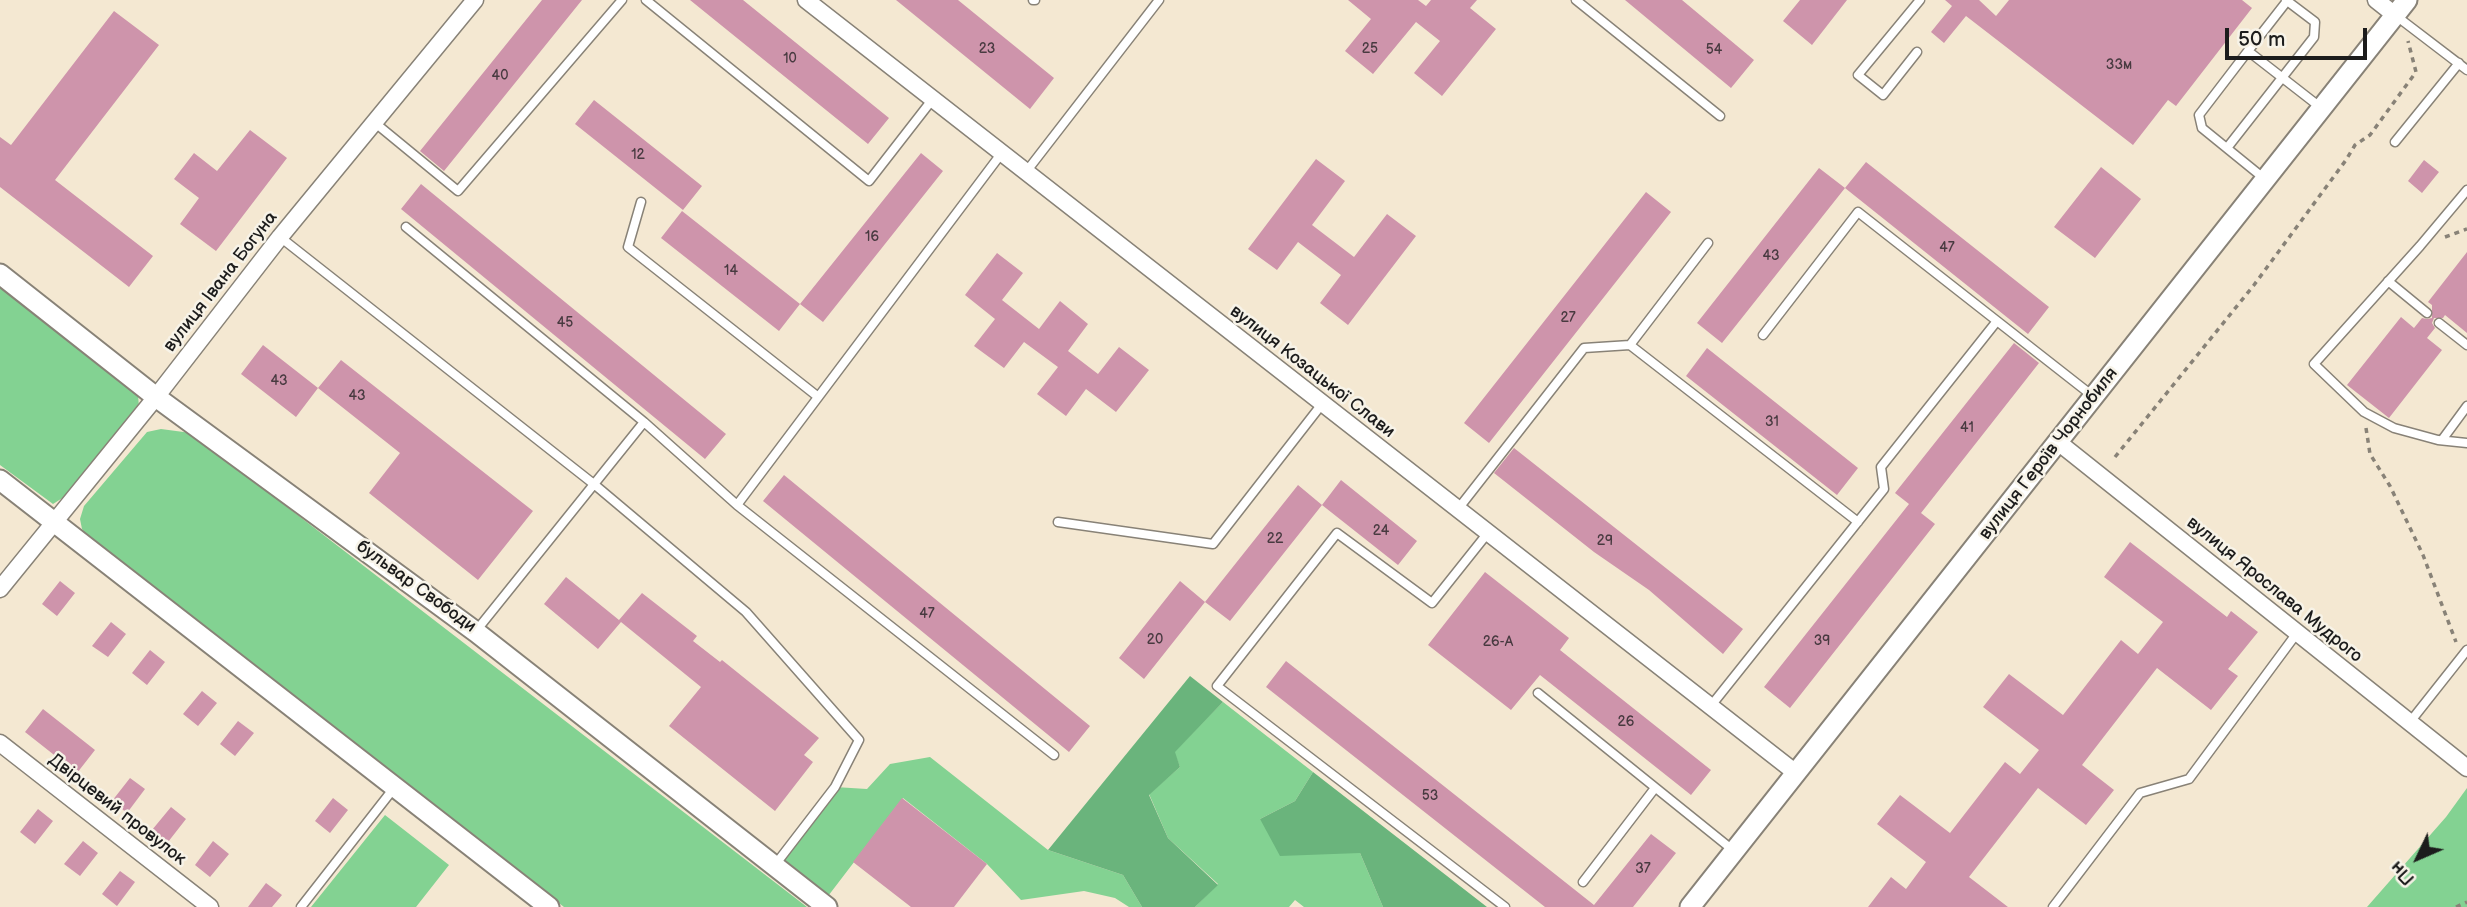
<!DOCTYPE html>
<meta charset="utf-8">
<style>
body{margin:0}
#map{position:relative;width:2467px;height:907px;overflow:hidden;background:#f4e8d2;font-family:"Balsamiq Sans",sans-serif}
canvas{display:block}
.north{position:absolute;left:2383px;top:823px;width:70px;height:70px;-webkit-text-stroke:5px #f7f3e8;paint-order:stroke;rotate:226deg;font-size:19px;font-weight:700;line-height:28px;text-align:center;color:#1c1c1c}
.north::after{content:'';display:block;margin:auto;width:24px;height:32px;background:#1c1c1c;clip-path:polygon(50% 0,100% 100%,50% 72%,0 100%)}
.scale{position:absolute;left:2225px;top:28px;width:142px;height:32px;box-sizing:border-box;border:4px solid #1c1c1c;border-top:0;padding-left:9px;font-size:21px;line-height:24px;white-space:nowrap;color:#1c1c1c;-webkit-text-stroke:5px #f7f3e8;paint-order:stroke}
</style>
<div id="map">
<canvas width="2467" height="907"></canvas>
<div class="north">Пн</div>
<div class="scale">50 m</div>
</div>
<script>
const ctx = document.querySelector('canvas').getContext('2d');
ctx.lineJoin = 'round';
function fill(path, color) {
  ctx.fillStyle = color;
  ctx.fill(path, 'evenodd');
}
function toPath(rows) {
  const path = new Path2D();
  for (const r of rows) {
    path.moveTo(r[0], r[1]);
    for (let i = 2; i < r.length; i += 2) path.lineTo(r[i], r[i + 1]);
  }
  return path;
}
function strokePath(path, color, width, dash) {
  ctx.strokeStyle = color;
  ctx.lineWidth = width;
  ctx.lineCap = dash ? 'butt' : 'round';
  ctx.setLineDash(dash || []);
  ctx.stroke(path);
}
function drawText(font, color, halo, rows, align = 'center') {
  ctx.font = font + ' "Balsamiq Sans",sans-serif';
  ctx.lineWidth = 5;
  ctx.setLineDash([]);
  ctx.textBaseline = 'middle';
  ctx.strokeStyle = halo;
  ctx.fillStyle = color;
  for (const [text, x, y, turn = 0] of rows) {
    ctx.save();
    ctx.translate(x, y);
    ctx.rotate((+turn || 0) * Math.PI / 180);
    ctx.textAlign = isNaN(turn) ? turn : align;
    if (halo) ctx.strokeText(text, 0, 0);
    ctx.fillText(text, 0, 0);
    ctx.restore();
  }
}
fill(toPath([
 [0,285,138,394,139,408,64,497,53,504,0,465],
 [161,429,191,433,807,907,564,907,89,539,82,529,80,519,84,506,147,432],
 [1223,702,1313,772,1295,801,1260,819,1360,853,1383,907,1304,907,1295,900,1289,907,1195,907,1218,884,1168,838,1149,794,1180,767,1174,752],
 [930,757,1048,850,1123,875,1142,907,1129,907,1115,898,1084,891,1021,900,987,864,903,798,822,904,774,867,835,787,867,789,890,764],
 [2467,788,2467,907,2367,907,2446,817],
 [385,815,449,865,416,907,311,907]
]), '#83d292');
fill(toPath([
 [1190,676,1223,702,1175,752,1180,767,1149,795,1168,838,1218,885,1195,907,1142,907,1123,875,1048,850],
 [1313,772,1487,907,1383,907,1360,853,1280,856,1260,819,1295,801]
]), '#6ab47c');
fill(toPath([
 [542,0,582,0,444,171,420,151],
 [690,0,743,0,889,118,868,144],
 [896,0,958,0,1054,78,1030,109],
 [1348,0,1418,0,1426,6,1431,0,1477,0,1470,8,1496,29,1442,96,1414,73,1440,41,1416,22,1373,74,1345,51,1371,19],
 [1625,0,1682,0,1754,60,1731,88],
 [1800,0,1847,0,1812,45,1783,21],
 [1945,0,1979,0,1996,16,2009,0,2242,0,2252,8,2176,106,2168,100,2133,145,1966,16,1944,43,1931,32,1952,6],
 [114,11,159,45,55,180,153,256,129,287,0,187,0,137,11,145],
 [594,100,702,186,683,210,575,124],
 [250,130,287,158,216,251,180,224,199,198,174,179,194,153,217,171],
 [921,153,943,171,823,322,800,304],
 [1316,159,1345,181,1312,225,1354,257,1387,214,1416,236,1348,325,1320,303,1341,275,1298,242,1277,270,1248,249],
 [2424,160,2439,172,2422,193,2408,181],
 [1866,162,2049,307,2028,334,1845,188],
 [2101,167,2141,199,2095,258,2054,227],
 [1819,168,1845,188,1722,343,1697,323],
 [421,184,726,434,705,459,401,209],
 [1646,192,1671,212,1489,443,1464,423],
 [682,211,800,304,779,331,661,238],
 [2467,252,2467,333,2445,315,2443,318,2434,318,2432,323,2435,328,2427,338,2442,350,2389,418,2347,385,2401,317,2414,328,2422,318,2427,319,2432,318,2432,305,2428,302],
 [997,253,1023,273,1002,300,1039,329,1060,301,1088,324,1068,351,1098,374,1119,347,1149,370,1116,412,1086,389,1066,416,1037,394,1058,367,1024,342,1004,368,974,346,995,319,965,295],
 [2014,343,2039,363,1921,513,1935,524,1790,708,1764,687,1909,504,1895,493],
 [263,345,318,388,296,417,241,374],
 [1707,348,1858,468,1837,495,1686,376],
 [341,360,533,511,478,580,369,493,400,453,318,388],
 [1514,448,1743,629,1723,654,1649,590,1594,552,1494,473],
 [784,475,1090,726,1069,752,763,501],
 [1341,480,1417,541,1398,565,1322,505],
 [1298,485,1322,505,1230,621,1205,602],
 [2130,542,2227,617,2231,611,2258,632,2228,669,2238,676,2211,710,2157,668,2082,765,2114,790,2086,825,2038,788,1969,877,2008,907,1868,907,1891,877,1906,889,1926,862,1877,824,1900,795,1950,833,2005,762,2020,774,2039,750,1983,707,2009,674,2063,715,2121,640,2138,654,2163,622,2104,577],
 [1485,572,1569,638,1560,650,1711,770,1691,795,1540,675,1511,710,1428,645],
 [566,577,619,620,642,593,697,636,693,641,720,662,722,660,819,738,804,755,813,762,775,811,669,726,701,687,621,622,598,649,544,604],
 [60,581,75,593,57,616,42,604],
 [1180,581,1205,602,1144,679,1119,658],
 [111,622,126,634,108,657,92,646],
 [150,650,165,662,147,685,132,673],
 [1286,661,1594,905,1651,834,1676,853,1633,907,1545,907,1266,687],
 [202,691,217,703,198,726,183,714],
 [43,709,95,750,77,773,25,732],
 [238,721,254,733,235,756,220,744],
 [130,778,145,789,127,813,112,801],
 [333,798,348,810,330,833,315,821],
 [902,798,987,864,954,907,911,907,853,862],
 [171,807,186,819,168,842,152,830],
 [38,809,53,821,35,844,20,832],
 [83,841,98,853,80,876,64,864],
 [213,841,229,854,210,877,195,865],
 [120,871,135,882,117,906,102,894],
 [266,883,282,895,272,907,248,907]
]), '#ce94ab');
const service = toPath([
 [646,0,869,181,932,100],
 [1033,0,1035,0],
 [1576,0,1720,116],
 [2395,15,2467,70],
 [2248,51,2287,1],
 [1917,52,1883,95,1858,75,1920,0],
 [374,122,458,191,622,0],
 [2395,142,2459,63],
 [2227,148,2314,37,2315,22,2286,0],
 [1001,154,737,505,1054,755],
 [1026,172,1159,0],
 [2266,180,2202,128,2199,115,2248,51,2320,107],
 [2467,190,2420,246,2314,364,2364,412,2394,428,2438,440,2467,443],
 [641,202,628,247,817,396],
 [406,227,644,422],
 [280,237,595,485,746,612,859,740,835,787,775,865],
 [2388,281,2427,313],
 [1997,321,2094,397],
 [2439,323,2467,345],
 [1630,345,1708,243],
 [2442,440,2467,406],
 [1458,509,1584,348,1630,345,1858,522],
 [1058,522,1213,544,1322,404],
 [1487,534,1432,603,1337,533,1217,686,1505,907],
 [476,631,644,422,737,505],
 [1538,693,1734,851],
 [1710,707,1884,489,1881,467,1997,321,1858,212,1763,335],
 [2410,722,2467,650],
 [1583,882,1655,788],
 [301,907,394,788],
 [2053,907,2140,793,2189,779,2297,633]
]);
const minor = toPath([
 [806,0,1796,773],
 [2376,0,2395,15],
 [2058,442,2467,768],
 [0,589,156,397,280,237,475,0],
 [0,743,210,907]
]);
const tertiary = toPath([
 [0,274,156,397,476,632,827,907],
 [0,480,549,907],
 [1690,907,2407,0]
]);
strokePath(service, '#888277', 11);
strokePath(minor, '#888277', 19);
strokePath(tertiary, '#888277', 23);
strokePath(toPath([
 [2445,237,2467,229],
 [2366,428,2370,454,2390,486,2423,555,2456,642],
 [2115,457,2254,285,2346,160,2355,145,2370,135,2416,72,2408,41],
 [2456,907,2467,902]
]), '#888277', 3.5, [5, 5]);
strokePath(service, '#fff', 8);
strokePath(minor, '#fff', 16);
strokePath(tertiary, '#fff', 19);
drawText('14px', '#483a40', null, [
 ["23",987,49],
 ["25",1370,49],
 ["54",1714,50],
 ["10",790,59],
 ["33м",2119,65],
 ["40",500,76],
 ["12",638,155],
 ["16",872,237],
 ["47",1947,248],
 ["43",1771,256],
 ["14",731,271],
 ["27",1568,318],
 ["45",565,323],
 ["43",279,381],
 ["43",357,396],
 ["31",1772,422],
 ["41",1967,428],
 ["24",1381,531],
 ["22",1275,539],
 ["29",1605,541],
 ["47",927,614],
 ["20",1155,640],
 ["39",1822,641],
 ["26-А",1498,642],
 ["26",1626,722],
 ["53",1430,796],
 ["37",1643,869]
]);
drawText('18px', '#1c1c1c', '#f7f3e8', [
 ["вулиця Івана Богуна",221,282,-52],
 ["вулиця Козацької Слави",1312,372,38],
 ["вулиця Героїв Чорнобиля",2049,454,-52],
 ["бульвар Свободи",416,587,36],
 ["вулиця Ярослава Мудрого",2274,590,39],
 ["Двірцевий провулок",117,810,38]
]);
</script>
